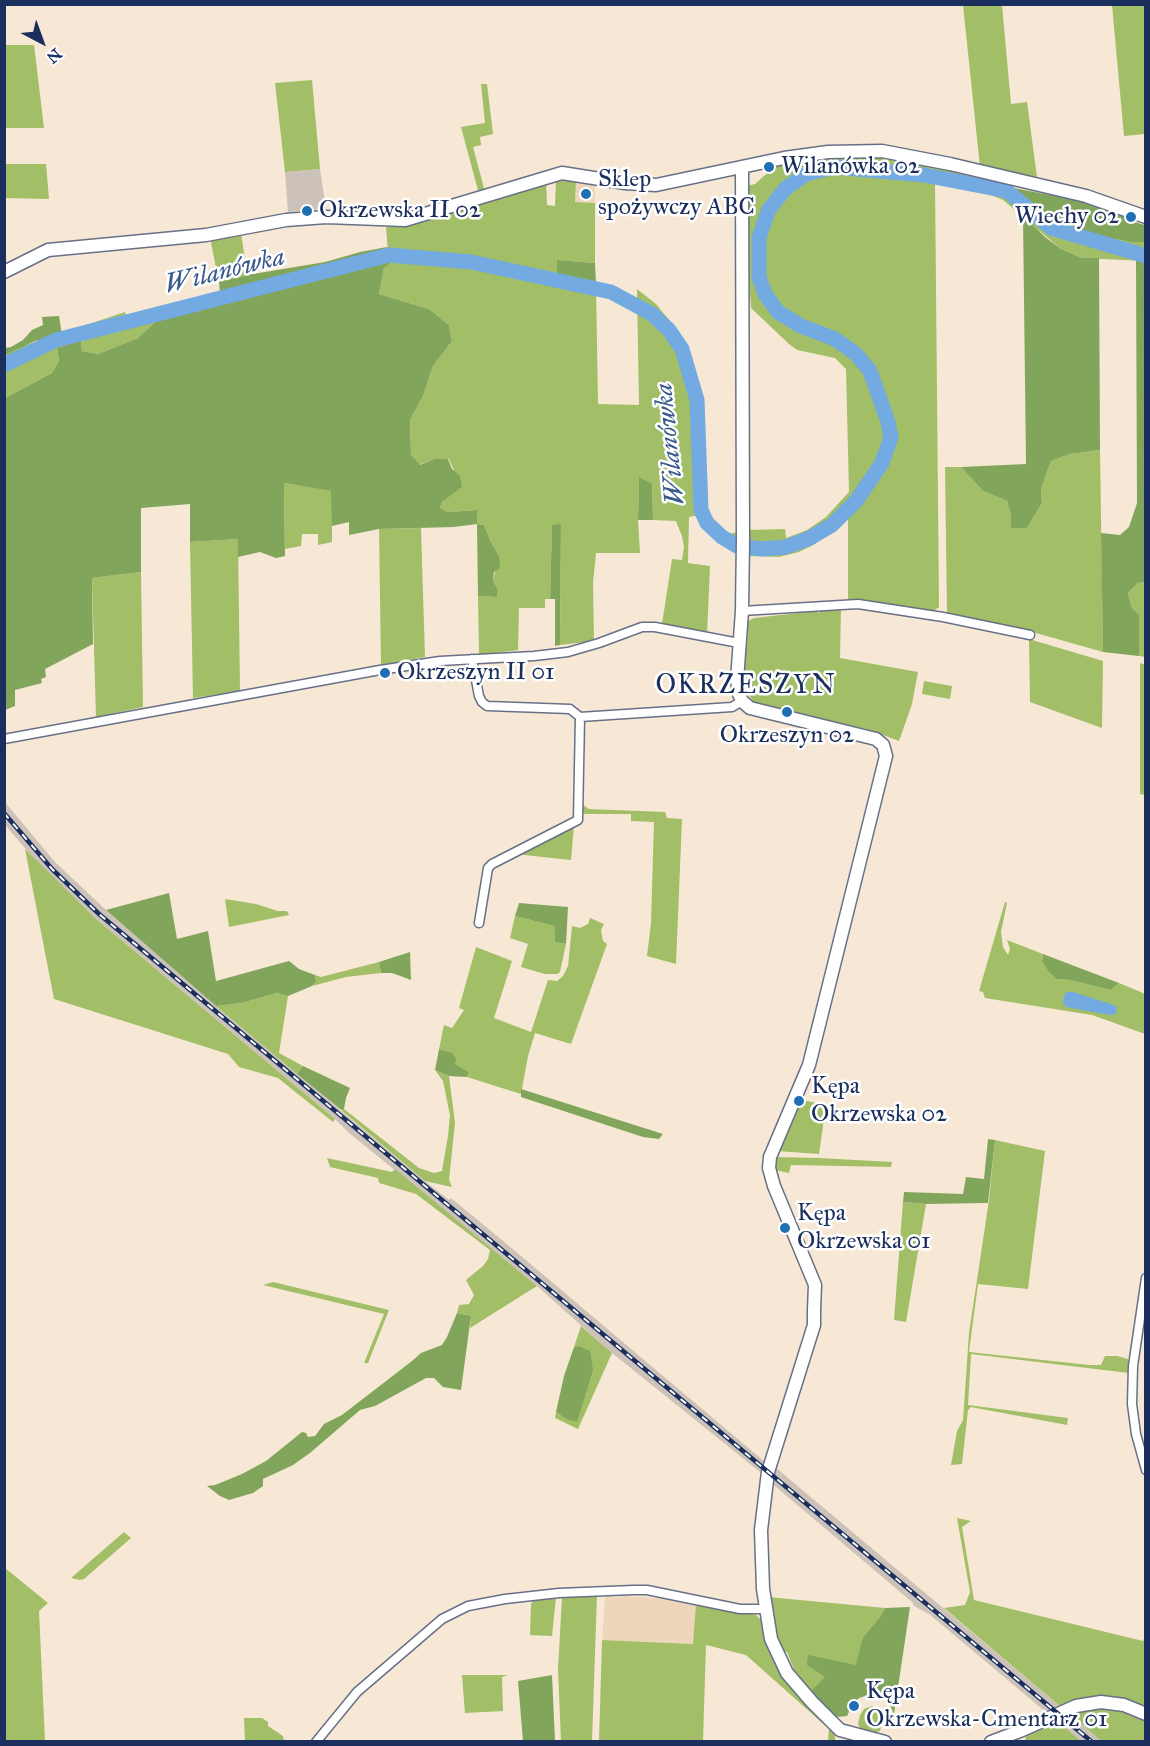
<!DOCTYPE html>
<meta charset="utf-8">
<style>
body{margin:0}
#map{position:relative;width:1150px;height:1746px;overflow:hidden;background:#f7e8d5;font-family:"IM FELL Great Primer",serif}
canvas{display:block}
.frame{position:absolute;inset:0;border:6px solid #1b2f5e;pointer-events:none}
.north{position:absolute;left:12px;top:12px;width:60px;height:60px;-webkit-text-stroke:4px #fff;paint-order:stroke;rotate:139deg;font-size:16px;font-weight:700;line-height:24px;text-align:center;color:#1b2f5e}
.north::after{content:'';display:block;margin:auto;width:21px;height:27px;background:#1b2f5e;clip-path:polygon(50% 0,100% 100%,50% 72%,0 100%)}
</style>
<div id="map">
<canvas width="1150" height="1746"></canvas>
<div class="frame"></div>
<div class="north">N</div>
</div>
<script>
const ctx = document.querySelector('canvas').getContext('2d');
ctx.lineJoin = 'round';
function fill(path, color) {
  ctx.fillStyle = color;
  ctx.fill(path, 'evenodd');
}
function toPath(rows) {
  const path = new Path2D();
  for (const r of rows) {
    path.moveTo(r[0], r[1]);
    for (let i = 2; i < r.length; i += 2) path.lineTo(r[i], r[i + 1]);
  }
  return path;
}
function strokePath(path, color, width, dash) {
  ctx.strokeStyle = color;
  ctx.lineWidth = width;
  ctx.lineCap = dash ? 'butt' : 'round';
  ctx.setLineDash(dash || []);
  ctx.stroke(path);
}
function drawText(font, color, halo, rows, align = 'center') {
  ctx.font = font + ' "IM FELL Great Primer",serif';
  ctx.lineWidth = 5;
  ctx.setLineDash([]);
  ctx.textBaseline = 'middle';
  ctx.strokeStyle = halo;
  ctx.fillStyle = color;
  for (const [text, x, y, turn = 0] of rows) {
    ctx.save();
    ctx.translate(x, y);
    ctx.rotate((+turn || 0) * Math.PI / 180);
    ctx.textAlign = isNaN(turn) ? turn : align;
    if (halo) ctx.strokeText(text, 0, 0);
    ctx.fillText(text, 0, 0);
    ctx.restore();
  }
}
fill(toPath([
 [576,180,595,183,595,203,575,202],
 [612,1596,614,1598,624,1596,655,1598,696,1604,694,1644,602,1640,605,1597]
]), '#eed6bb');
fill(toPath([
 [320,169,326,209,288,212,285,172],
 [4,801,55,862,106,910,216,1006,425,1181,449,1200,451,1198,508,1245,765,1462,760,1472,612,1353,537,1286,348,1132,335,1119,96,919,43,869,5,825],
 [775,1467,1061,1707,1047,1713,929,1614,914,1606,912,1602,769,1481],
 [1068,1712,1101,1741,1081,1741,1055,1719]
]), '#ccc2b9');
fill(toPath([
 [963,5,1002,5,1011,104,1027,102,1037,177,980,167],
 [1112,5,1145,5,1145,134,1124,136],
 [5,45,34,45,44,128,5,128],
 [312,80,320,169,285,172,275,83],
 [481,84,487,84,493,134,480,137,481,145,473,147,485,192,479,194,461,127,485,123],
 [830,158,879,158,940,168,1003,186,1045,215,1091,234,1130,242,1145,242,1145,261,1082,258,1061,249,1003,200,974,188,935,182,939,607,932,612,848,599,848,516,815,544,799,552,779,557,749,556,748,530,785,529,786,538,807,530,826,517,849,492,846,369,835,358,797,350,789,344,751,308,749,280,746,229,748,225,747,186,755,184,775,166,800,161],
 [5,164,46,164,49,199,5,198],
 [568,178,576,180,575,202,595,203,595,263,557,260,557,276,596,285,598,404,639,405,637,289,656,304,669,320,687,347,694,366,698,385,707,507,710,517,723,531,728,534,738,532,738,552,720,541,703,525,700,515,689,517,688,563,710,566,707,635,662,624,672,559,682,560,684,547,682,536,676,521,653,520,652,483,639,477,638,520,640,553,596,553,593,583,594,641,560,645,561,525,552,525,550,599,545,599,545,608,519,608,518,650,479,655,478,596,497,597,498,590,493,581,499,556,490,540,484,525,477,524,477,510,448,512,440,508,442,502,461,487,449,459,434,459,419,465,411,455,410,420,423,396,433,366,452,341,449,325,429,309,379,294,384,268,394,259,388,259,302,279,161,318,138,338,98,354,82,351,81,340,57,348,59,361,52,373,5,398,5,355,17,348,125,312,127,319,220,293,388,253,386,227,400,227,546,181,547,205,555,206,556,179],
 [241,232,247,275,219,282,210,238],
 [1100,450,1103,652,1029,631,947,613,945,467,961,467,983,491,1007,501,1011,516,1027,528,1042,503,1041,489,1051,461,1070,454],
 [284,483,332,491,332,542,318,545,318,534,302,534,301,546,285,549],
 [421,528,425,657,381,665,379,529],
 [238,539,240,691,193,698,190,542],
 [141,572,143,707,96,717,92,578],
 [1145,582,1145,657,1139,656,1139,616,1132,608,1128,593,1138,583],
 [841,607,840,658,918,672,912,704,899,741,867,729,815,718,754,702,745,690,743,648,747,647,748,621,754,618,816,611,819,613,821,609],
 [1029,639,1103,661,1102,728,1030,702],
 [1140,663,1146,665,1145,795,1140,794],
 [924,681,952,686,950,699,922,694],
 [583,805,589,809,665,812,667,818,682,819,676,964,647,956,651,923,654,822,631,821,631,814,583,814],
 [574,825,571,860,515,854],
 [25,849,96,919,335,1119,333,1122,278,1078,239,1067,228,1054,54,999],
 [225,899,256,904,278,911,287,911,289,915,229,927],
 [1005,902,1007,903,1001,932,1003,947,1008,955,1010,949,1007,940,1043,954,1042,961,1048,971,1056,979,1070,980,1111,990,1119,983,1143,993,1145,995,1145,1034,1092,1015,985,998,983,992,979,991],
 [515,916,554,926,555,942,566,944,560,972,557,974,545,974,521,967,528,944,510,938],
 [590,918,604,924,601,930,603,941,607,944,571,1044,535,1033,528,1056,521,1094,467,1077,469,1072,455,1064,446,1051,439,1049,444,1025,452,1028,464,1010,459,1008,476,947,512,961,494,1018,531,1032,548,980,557,981,563,976,568,966,572,926,580,928,588,924],
 [379,962,381,973,346,977,312,986,316,982,315,975,321,977],
 [277,993,288,996,279,1053,303,1066,297,1074,216,1006,242,1003],
 [435,1070,449,1076,455,1123,449,1180,452,1187,425,1181,340,1109,344,1109,419,1168,434,1173,442,1171,448,1136,450,1115,443,1081],
 [802,1100,826,1105,819,1154,777,1151],
 [995,1140,1045,1151,1028,1289,978,1284,969,1352,1089,1365,1101,1365,1105,1356,1117,1356,1128,1359,1129,1373,971,1354,968,1405,1068,1418,1067,1425,971,1407,968,1410,962,1464,951,1465,957,1431,963,1420,969,1333,989,1200],
 [776,1157,819,1158,892,1162,891,1167,791,1165,789,1173,775,1170,774,1160],
 [327,1158,392,1172,395,1169,537,1286,470,1328,471,1316,457,1313,459,1305,469,1304,474,1295,466,1280,483,1266,488,1259,490,1250,416,1194,379,1183,378,1178,330,1167],
 [903,1202,926,1204,906,1322,894,1320],
 [273,1282,389,1310,368,1363,364,1363,384,1314,263,1285],
 [581,1326,612,1353,578,1429,555,1418,556,1412,566,1419,578,1346,574,1347],
 [957,1518,971,1521,962,1527,974,1600,1143,1641,1145,1637,1145,1710,1120,1701,1061,1707,944,1608,965,1605,970,1592],
 [124,1532,131,1538,84,1579,80,1580,71,1578],
 [5,1568,48,1603,39,1611,45,1741,5,1741],
 [597,1595,592,1741,561,1742,558,1669,562,1598],
 [768,1597,885,1608,880,1617,863,1637,859,1698,852,1704,847,1716,833,1717,797,1677,787,1652,780,1652],
 [556,1598,552,1636,530,1635,531,1604,533,1601],
 [696,1604,756,1615,761,1620,765,1639,792,1688,831,1727,835,1735,835,1741,828,1741,829,1729,746,1655,706,1645,703,1741,599,1742,602,1640,693,1644],
 [462,1675,508,1675,502,1677,503,1711,465,1713],
 [872,1706,880,1709,883,1718,880,1731,871,1734,862,1732,858,1724,860,1715,864,1709],
 [1093,1706,1120,1710,1145,1719,1145,1741,1101,1741,1068,1712],
 [244,1718,262,1718,268,1722,268,1726,283,1736,284,1741,245,1741],
 [1055,1719,1081,1741,1025,1742,1026,1732]
]), '#a2be66');
fill(toPath([
 [1003,186,1092,203,1129,217,1131,221,1145,225,1145,242,1130,242,1091,234,1057,221,1032,208,1021,197],
 [1023,215,1045,237,1061,249,1082,258,1099,258,1100,450,1070,454,1051,461,1041,489,1042,503,1027,528,1011,528,1011,516,1007,501,983,491,961,467,1026,464],
 [387,247,388,252,220,293,219,282,247,275,325,262,360,252],
 [388,259,394,260,384,268,379,294,429,309,449,325,452,341,433,366,423,396,410,420,411,455,420,465,434,459,448,459,452,469,460,476,462,487,442,502,440,508,448,512,477,510,477,524,484,525,490,540,499,556,500,568,494,572,493,581,498,590,497,597,478,596,477,524,454,527,379,529,349,535,349,522,332,526,331,491,284,483,285,556,276,558,260,552,238,557,238,539,190,542,190,504,141,508,141,572,92,578,93,644,45,669,46,677,41,679,42,683,15,690,15,706,5,710,5,398,52,373,59,361,57,348,81,340,82,351,98,354,138,338,160,318,230,297],
 [557,260,595,263,596,285,557,276],
 [1136,260,1146,261,1146,582,1138,583,1128,593,1132,608,1139,615,1139,656,1103,652,1101,533,1120,535,1129,527,1137,503],
 [59,316,62,335,35,341,5,355,5,348,11,347,23,340,32,330,43,325,42,317],
 [639,477,652,483,653,520,638,520],
 [561,524,560,645,555,646,555,599,550,599,552,525],
 [169,893,177,939,208,931,216,981,289,961,299,969,315,975,316,982,312,986,288,996,277,993,242,1003,216,1006,106,910],
 [519,903,568,907,566,944,555,942,554,926,515,916],
 [410,952,411,980,392,973,381,973,379,962],
 [1043,954,1119,983,1111,990,1070,980,1056,979,1048,971,1042,961],
 [439,1049,452,1053,456,1059,455,1064,469,1072,467,1077,449,1076,435,1070],
 [303,1066,350,1088,346,1098,344,1109,340,1109,297,1074],
 [521,1089,663,1134,659,1139,643,1137,521,1097],
 [988,1139,995,1140,988,1203,926,1204,903,1202,904,1192,963,1194,966,1177,984,1179],
 [457,1313,471,1316,461,1390,443,1387,434,1378,426,1378,375,1406,360,1410,310,1453,293,1465,263,1479,263,1486,253,1493,229,1500,220,1496,207,1486,215,1485,242,1474,266,1461,302,1432,306,1433,308,1437,315,1436,324,1424,342,1415,412,1361,421,1353,442,1345,447,1337],
 [578,1346,590,1351,593,1370,577,1422,566,1419,556,1412,564,1376,574,1347],
 [910,1607,894,1714,889,1703,881,1695,874,1693,859,1698,852,1704,847,1716,833,1717,809,1693,825,1677,807,1665,808,1655,856,1665,863,1637,880,1617,885,1608],
 [552,1675,555,1741,523,1741,518,1681]
]), '#81a55b');
fill(toPath([
 [1067,992,1073,992,1111,1004,1117,1007,1116,1014,1110,1015,1066,1007,1063,1003,1064,995]
]), '#72aae1');
strokePath(toPath([
 [4,365,56,340,389,255,471,262,611,292,652,314,669,330,682,349,697,400,701,510,707,523,722,537,737,546,762,549,786,547,808,539,832,525,856,501,882,463,891,437,888,422,870,371,856,354,835,339,801,326,778,312,765,294,759,277,759,238,768,211,785,189,806,174,835,167,924,175,1007,191,1051,228,1146,256]
]), '#72aae1', 15);
const street = toPath([
 [742,611,858,604,943,617,1030,635],
 [472,659,479,696,482,702,487,706,570,709,580,717,732,707,742,701],
 [4,739,380,670,440,661,534,656,568,652,599,643,642,627,655,627,739,643],
 [479,923,488,868,492,864,578,820,580,717],
 [1146,1278,1133,1366,1132,1404,1136,1434,1146,1470],
 [316,1742,357,1692,442,1619,468,1606,505,1599,559,1593,633,1590,647,1590,740,1609,765,1609]
]);
const secondary = toPath([
 [742,167,743,540,742,611,737,680,739,694,742,701,750,708,876,739,883,745,886,756,809,1065,770,1157,769,1168,774,1186,815,1285,814,1310,814,1325,768,1472,761,1530,763,1589,771,1639,787,1673,812,1702,840,1730,885,1742],
 [4,272,48,250,206,235,286,220,326,217,405,220,562,173,625,183,656,185,784,158,828,152,882,151,950,164,1086,196,1146,217],
 [991,1742,1020,1731,1076,1706,1101,1702,1124,1705,1146,1714]
]);
strokePath(street, '#687088', 11);
strokePath(secondary, '#687088', 15);
strokePath(street, '#fff', 8);
strokePath(secondary, '#fff', 12);
const rail = toPath([
 [4,813,52,869,99,914,1092,1742]
]);
strokePath(rail, '#1b2f5e', 4.5);
strokePath(rail, '#fff', 2, [7]);
for (const [x, y, r, color] of [
 [769,167,6,"#1f6fb2"],
 [586,194,6,"#1f6fb2"],
 [307,211,6,"#1f6fb2"],
 [1131,217,6,"#1f6fb2"],
 [385,673,6,"#1f6fb2"],
 [787,712,6,"#1f6fb2"],
 [799,1101,6,"#1f6fb2"],
 [785,1228,6,"#1f6fb2"],
 [854,1706,6,"#1f6fb2"]
]) {
  const dot = new Path2D();
  dot.arc(x, y, r, 0, 2 * Math.PI);
  ctx.fillStyle = color;
  ctx.fill(dot);
  strokePath(dot, '#fff', 2);
}
drawText('24px', '#1b2f5e', '#fff', [
 ["Wilanówka 02",781,167],
 ["Sklep",598,180],
 ["spożywczy ABC",598,208],
 ["Okrzewska II 02",319,211],
 ["Wiechy 02",1119,217,"right"],
 ["Okrzeszyn II 01",397,673],
 ["Okrzeszyn 02",787,736,"center"],
 ["Kępa",811,1087],
 ["Okrzewska 02",811,1115],
 ["Kępa",797,1214],
 ["Okrzewska 01",797,1242],
 ["Kępa",866,1692],
 ["Okrzewska-Cmentarz 01",866,1720]
], 'left');
drawText('italic 26px', '#395a8c', '#fff', [
 ["Wilanówka",225,272,-14],
 ["Wilanówka",671,444,-96]
]);
ctx.letterSpacing = '1.5px';
drawText('27px', '#1b2f5e', '#fff', [
 ["OKRZESZYN",746,686]
]);
ctx.letterSpacing = '0px';
</script>
